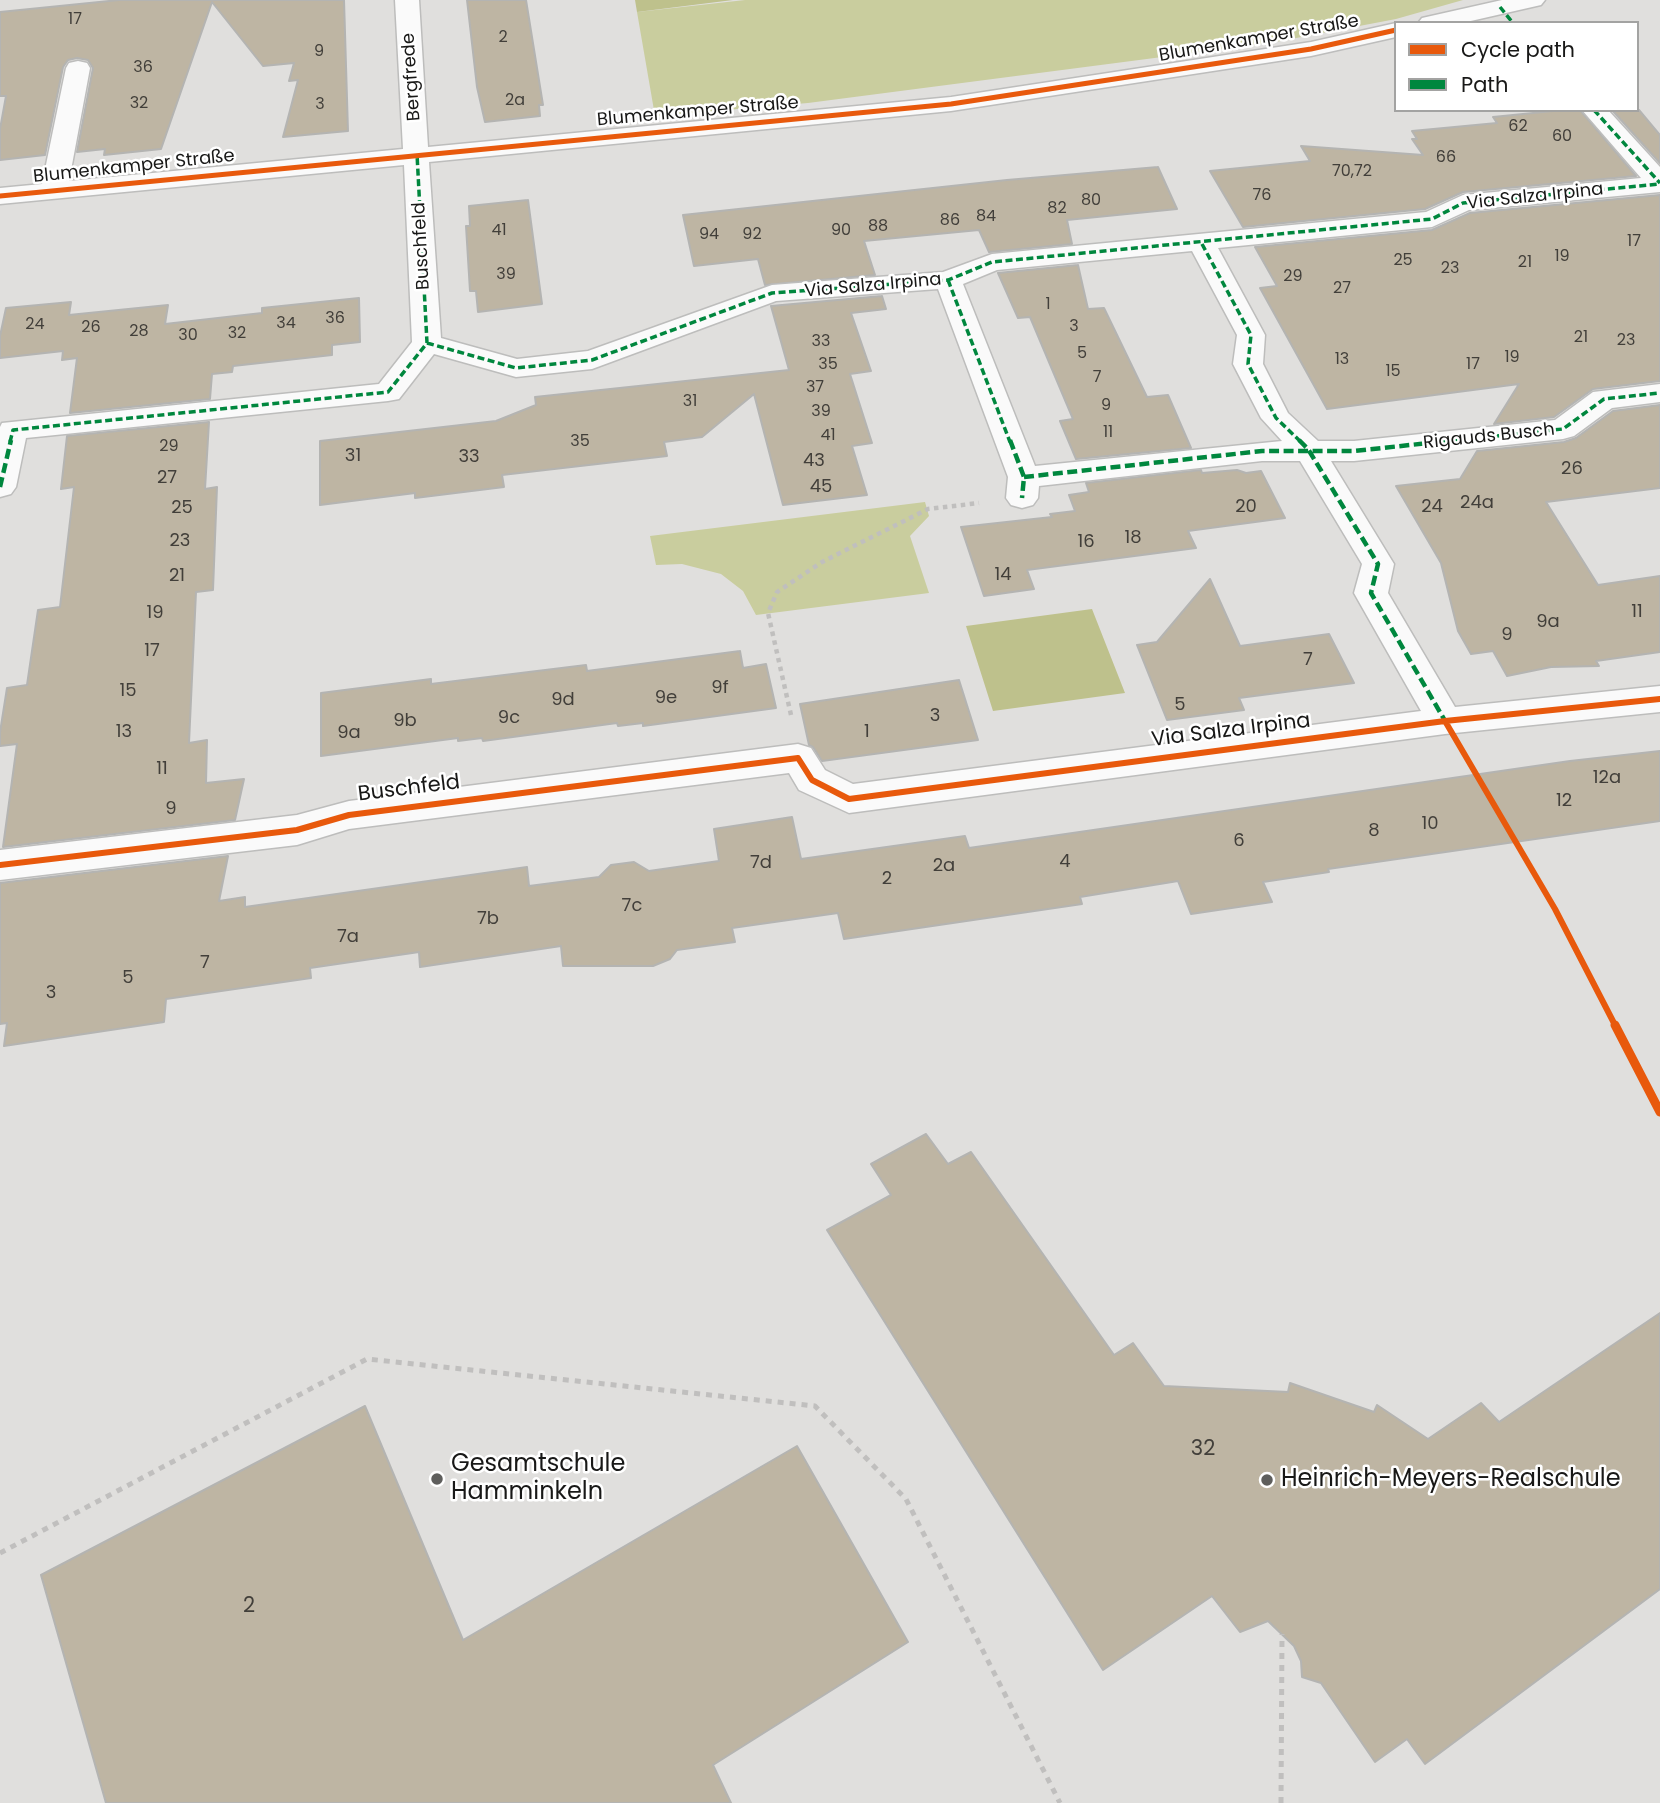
<!DOCTYPE html>
<meta charset="utf-8">
<style>
body{margin:0}
#map{position:relative;width:1660px;height:1803px;overflow:hidden;background:#e0dfdd;font-family:Poppins,sans-serif}
canvas{display:block}
.legend{position:absolute;left:1394px;top:21px;width:245px;height:91px;box-sizing:border-box;background:#fff;border:2px solid #a3a3a2;margin:0;padding:9px 12px;list-style:none;font-size:21px;color:#181817}
.legend li{display:flex;align-items:center;gap:14px;height:35px}
.legend b{width:35px;border:2px solid #a3a3a2}
</style>
<div id="map">
<canvas width="1660" height="1803"></canvas>
<ul class="legend">
<li><b style="height:9px;background:#e8590c"></b>Cycle path</li>
<li><b style="height:9px;background:#00873e"></b>Path</li>
</ul>
</div>
<script>
const ctx = document.querySelector('canvas').getContext('2d');
ctx.lineJoin = 'round';
function fill(path, color) {
  ctx.fillStyle = color;
  ctx.fill(path, 'evenodd');
}
function toPath(rows) {
  const path = new Path2D();
  for (const r of rows) {
    path.moveTo(r[0], r[1]);
    for (let i = 2; i < r.length; i += 2) path.lineTo(r[i], r[i + 1]);
  }
  return path;
}
function strokePath(path, color, width, dash) {
  ctx.strokeStyle = color;
  ctx.lineWidth = width;
  ctx.lineCap = dash ? 'butt' : 'round';
  ctx.setLineDash(dash || []);
  ctx.stroke(path);
}
function drawText(font, color, halo, rows, align = 'center') {
  ctx.font = font + ' Poppins,sans-serif';
  ctx.lineWidth = 5;
  ctx.setLineDash([]);
  ctx.textBaseline = 'middle';
  ctx.strokeStyle = halo;
  ctx.fillStyle = color;
  for (const [text, x, y, turn = 0] of rows) {
    ctx.save();
    ctx.translate(x, y);
    ctx.rotate((+turn || 0) * Math.PI / 180);
    ctx.textAlign = isNaN(turn) ? turn : align;
    if (halo) ctx.strokeText(text, 0, 0);
    ctx.fillText(text, 0, 0);
    ctx.restore();
  }
}
fill(toPath([
 [745,0,1463,0,1396,19,1270,43,808,103,655,116,637,12],
 [925,502,929,516,910,536,929,593,756,615,743,591,721,574,682,564,656,565,650,536]
]), '#c9cd9e');
fill(toPath([
 [635,0,733,0,637,12],
 [1092,609,1125,693,993,711,966,626]
]), '#bec18c');
const building = toPath([
 [119,0,344,0,348,131,283,137,298,80,289,81,294,63,263,66,212,2,161,149,104,155,105,149,77,152,93,68,88,60,77,58,68,60,63,67,45,155,0,160,0,129,6,96,0,96,0,12,119,0],
 [467,0,526,0,543,105,539,105,540,116,485,122,477,87,467,0],
 [1563,110,1580,110,1636,176,1463,192,1425,209,1243,227,1210,171,1310,161,1301,146,1423,155,1412,139,1417,139,1412,131,1497,123,1493,117,1563,110],
 [1612,110,1639,110,1660,135,1660,163,1612,110],
 [1158,167,1177,209,1067,220,1072,244,989,252,979,230,864,241,875,275,765,285,758,259,694,266,683,215,1007,180,1158,167],
 [1660,195,1660,381,1593,389,1554,417,1494,424,1519,384,1327,409,1260,288,1277,286,1255,247,1432,230,1470,213,1660,195],
 [528,200,542,304,478,312,476,291,470,291,466,226,470,226,469,206,528,200],
 [1078,265,1088,309,1104,308,1147,397,1168,395,1191,448,1076,459,1060,421,1073,419,1030,317,1018,318,998,273,1078,265],
 [882,296,886,309,851,313,871,371,850,374,872,443,852,446,867,495,783,505,754,394,702,437,664,442,667,456,502,475,504,487,415,498,415,493,320,505,320,441,496,421,536,405,535,397,789,370,771,306,882,296],
 [359,298,360,342,332,345,332,355,233,366,232,372,212,374,210,399,70,413,77,358,62,360,63,351,0,358,0,336,6,308,71,302,69,315,168,305,165,324,262,313,262,308,359,298],
 [1660,405,1660,488,1546,502,1598,585,1660,576,1660,652,1596,661,1599,666,1551,667,1507,676,1493,651,1471,654,1458,631,1441,563,1396,486,1460,479,1477,451,1564,442,1576,438,1613,411,1660,405],
 [209,422,205,489,217,487,213,590,196,592,189,743,207,740,206,783,244,779,235,820,3,847,17,744,0,746,0,732,7,688,27,685,38,610,60,607,74,487,61,489,67,436,209,422],
 [1201,470,1202,473,1237,470,1246,473,1261,471,1285,518,1188,531,1196,548,1027,570,1034,589,984,596,961,527,1052,517,1050,514,1075,511,1069,495,1089,492,1086,483,1201,470],
 [1210,579,1240,646,1329,634,1354,683,1239,698,1244,710,1167,720,1137,645,1157,642,1210,579],
 [740,651,743,668,766,664,776,708,643,726,643,723,618,726,617,723,483,741,482,738,458,741,458,738,321,756,321,693,431,679,431,684,586,665,587,671,740,651],
 [959,680,978,740,822,761,813,747,809,745,800,704,959,680],
 [1660,751,1660,821,1328,869,1329,872,1263,882,1272,902,1191,914,1178,881,1080,897,1082,904,844,939,838,913,732,928,735,942,677,950,670,959,653,966,563,966,561,946,420,967,419,952,310,968,311,978,166,999,164,1022,4,1046,7,1023,0,1024,0,883,228,856,219,901,245,897,245,907,527,867,529,886,599,877,611,865,634,862,649,871,719,861,714,829,792,817,801,859,965,836,969,848,1570,761,1660,751],
 [926,1134,948,1164,971,1152,1114,1355,1133,1343,1164,1386,1288,1392,1290,1383,1374,1412,1377,1405,1428,1439,1481,1403,1499,1422,1660,1313,1660,1589,1425,1764,1407,1739,1375,1762,1321,1683,1302,1677,1301,1661,1294,1646,1268,1621,1240,1632,1212,1596,1103,1670,827,1230,891,1195,871,1164,926,1134],
 [365,1406,463,1640,797,1446,908,1642,713,1765,731,1803,106,1803,41,1575,365,1406]
]);
fill(building, '#beb5a3');
strokePath(building, '#b4b4b2', 2);
const street = toPath([
 [395,0,419,0,428,147,951,97,1311,42,1396,23,1396,37,1311,56,951,111,429,162,441,338,517,359,588,351,772,285,943,272,992,254,1426,212,1463,195,1641,178,1582,110,1608,110,1660,167,1660,192,1469,210,1432,227,1218,248,1265,335,1263,364,1288,413,1318,441,1354,441,1555,420,1593,392,1660,384,1660,402,1612,408,1574,436,1563,439,1354,461,1331,461,1394,564,1388,593,1455,707,1660,686,1660,712,1445,734,849,813,799,790,789,773,349,829,297,845,0,880,0,850,297,815,349,801,798,744,811,748,825,770,853,784,1421,711,1354,593,1362,564,1300,461,1262,461,1039,486,1038,498,1033,505,1022,508,1011,505,1006,498,1008,477,938,289,776,301,592,369,516,377,434,354,399,399,388,401,26,438,16,487,11,494,0,497,0,427,2,423,379,384,412,342,404,165,0,204,0,188,42,184,66,68,69,63,78,61,87,63,90,68,69,181,403,149,395,0],
 [1192,251,1237,335,1233,364,1261,418,1282,441,1035,466,963,284,997,270,1192,251],
 [1502,0,1545,0,1541,5,1462,23,1418,23,1422,18,1502,0]
]);
strokePath(street, '#bdbdbc', 3);
strokePath(toPath([
 [791,715,768,613,777,592,822,562,928,509,979,503]
]), '#c0bfbe', 4.5, [4.5, 4.5]);
strokePath(toPath([
 [0,1553,367,1359,815,1406,906,1499,1060,1803],
 [1281,1803,1282,1634]
]), '#c0bfbe', 5, [6, 6]);
fill(street, '#fafafa');
strokePath(toPath([
 [1500,7,1513,23],
 [1594,110,1660,183],
 [1202,244,1251,335,1248,364,1276,418,1301,442],
 [948,280,1010,442],
 [427,343,516,368,592,360,772,293,948,280,992,262,1432,219,1463,203,1660,184],
 [10,442,13,430,388,392,427,343,417,154],
 [1440,442,1563,429,1604,399,1660,393]
]), '#00873e', 3.5, [7, 3.5]);
strokePath(toPath([
 [1010,440,1024,477,1022,498],
 [1299,440,1308,449,1378,564,1371,593,1448,726],
 [1024,477,1262,451,1354,451,1457,440],
 [0,487,11,440]
]), '#00873e', 4.5, [10, 4.5]);
strokePath(toPath([
 [0,196,951,104,1311,49,1396,30]
]), '#e8590c', 5);
strokePath(toPath([
 [1445,721,1555,909,1616,1027],
 [0,865,297,830,349,815,798,758,812,780,849,799,1445,721,1660,699]
]), '#e8590c', 6);
strokePath(toPath([
 [1615,1025,1660,1112]
]), '#e8590c', 9);
for (const [x, y, r, color] of [
 [437,1479,7,"#5e5e5c"],
 [1267,1480,7,"#5e5e5c"]
]) {
  const dot = new Path2D();
  dot.arc(x, y, r, 0, 2 * Math.PI);
  ctx.fillStyle = color;
  ctx.fill(dot);
  strokePath(dot, '#fff', 2.5);
}
drawText('16px', '#423f3a', null, [
 ["17",75,20],
 ["2",503,38],
 ["9",319,52],
 ["36",143,68],
 ["2a",515,101],
 ["32",139,104],
 ["3",320,105],
 ["62",1518,127],
 ["60",1562,137],
 ["66",1446,158],
 ["70,72",1352,172],
 ["76",1262,196],
 ["80",1091,201],
 ["82",1057,209],
 ["84",986,217],
 ["86",950,221],
 ["88",878,227],
 ["41",499,231],
 ["90",841,231],
 ["94",709,235],
 ["92",752,235],
 ["17",1634,242],
 ["19",1562,257],
 ["25",1403,261],
 ["21",1525,263],
 ["23",1450,269],
 ["39",506,275],
 ["29",1293,277],
 ["27",1342,289],
 ["1",1048,305],
 ["36",335,319],
 ["34",286,324],
 ["24",35,325],
 ["3",1074,327],
 ["26",91,328],
 ["28",139,332],
 ["32",237,334],
 ["30",188,336],
 ["21",1581,338],
 ["23",1626,341],
 ["33",821,342],
 ["5",1082,354],
 ["19",1512,358],
 ["13",1342,360],
 ["35",828,365],
 ["17",1473,365],
 ["15",1393,372],
 ["7",1097,378],
 ["37",815,388],
 ["31",690,402],
 ["9",1106,406],
 ["39",821,412],
 ["11",1108,433],
 ["41",828,436],
 ["35",580,442],
 ["29",169,447]
]);
drawText('18px', '#181817', '#fff', [
 ["Blumenkamper Straße",1259,39,-10],
 ["Bergfrede",412,77,-94],
 ["Blumenkamper Straße",698,112,-5],
 ["Blumenkamper Straße",134,167,-6],
 ["Via Salza Irpina",1535,197,-6],
 ["Buschfeld",422,246,-93],
 ["Via Salza Irpina",873,286,-5],
 ["Rigauds Busch",1489,437,-6]
]);
drawText('18px', '#423f3a', null, [
 ["31",353,456],
 ["33",469,457],
 ["43",814,461],
 ["26",1572,469],
 ["27",167,478],
 ["45",821,487],
 ["24a",1477,503],
 ["20",1246,507],
 ["24",1432,507],
 ["25",182,508],
 ["18",1133,538],
 ["23",180,541],
 ["16",1086,542],
 ["14",1003,575],
 ["21",177,576],
 ["11",1637,612],
 ["19",155,613],
 ["9a",1548,622],
 ["9",1507,635],
 ["17",152,651],
 ["7",1308,660],
 ["9f",720,688],
 ["15",128,691],
 ["9e",666,698],
 ["9d",563,700],
 ["5",1180,705],
 ["3",935,716],
 ["9c",509,718],
 ["9b",405,721],
 ["13",124,732],
 ["1",867,732],
 ["9a",349,733],
 ["11",162,769],
 ["12a",1607,778],
 ["12",1564,801],
 ["9",171,809],
 ["10",1430,824],
 ["8",1374,831],
 ["6",1239,841],
 ["4",1065,862],
 ["7d",761,863],
 ["2a",944,866],
 ["2",887,879],
 ["7c",632,906],
 ["7b",488,919],
 ["7a",348,937],
 ["7",205,963],
 ["5",128,978],
 ["3",51,993]
]);
drawText('21px', '#181817', '#fff', [
 ["Via Salza Irpina",1231,731,-7],
 ["Buschfeld",409,789,-7]
]);
drawText('21px', '#423f3a', null, [
 ["32",1203,1450],
 ["2",249,1607]
]);
drawText('24px', '#181817', '#fff', [
 ["Gesamtschule",451,1465],
 ["Hamminkeln",451,1493],
 ["Heinrich-Meyers-Realschule",1281,1480]
], 'left');
</script>
